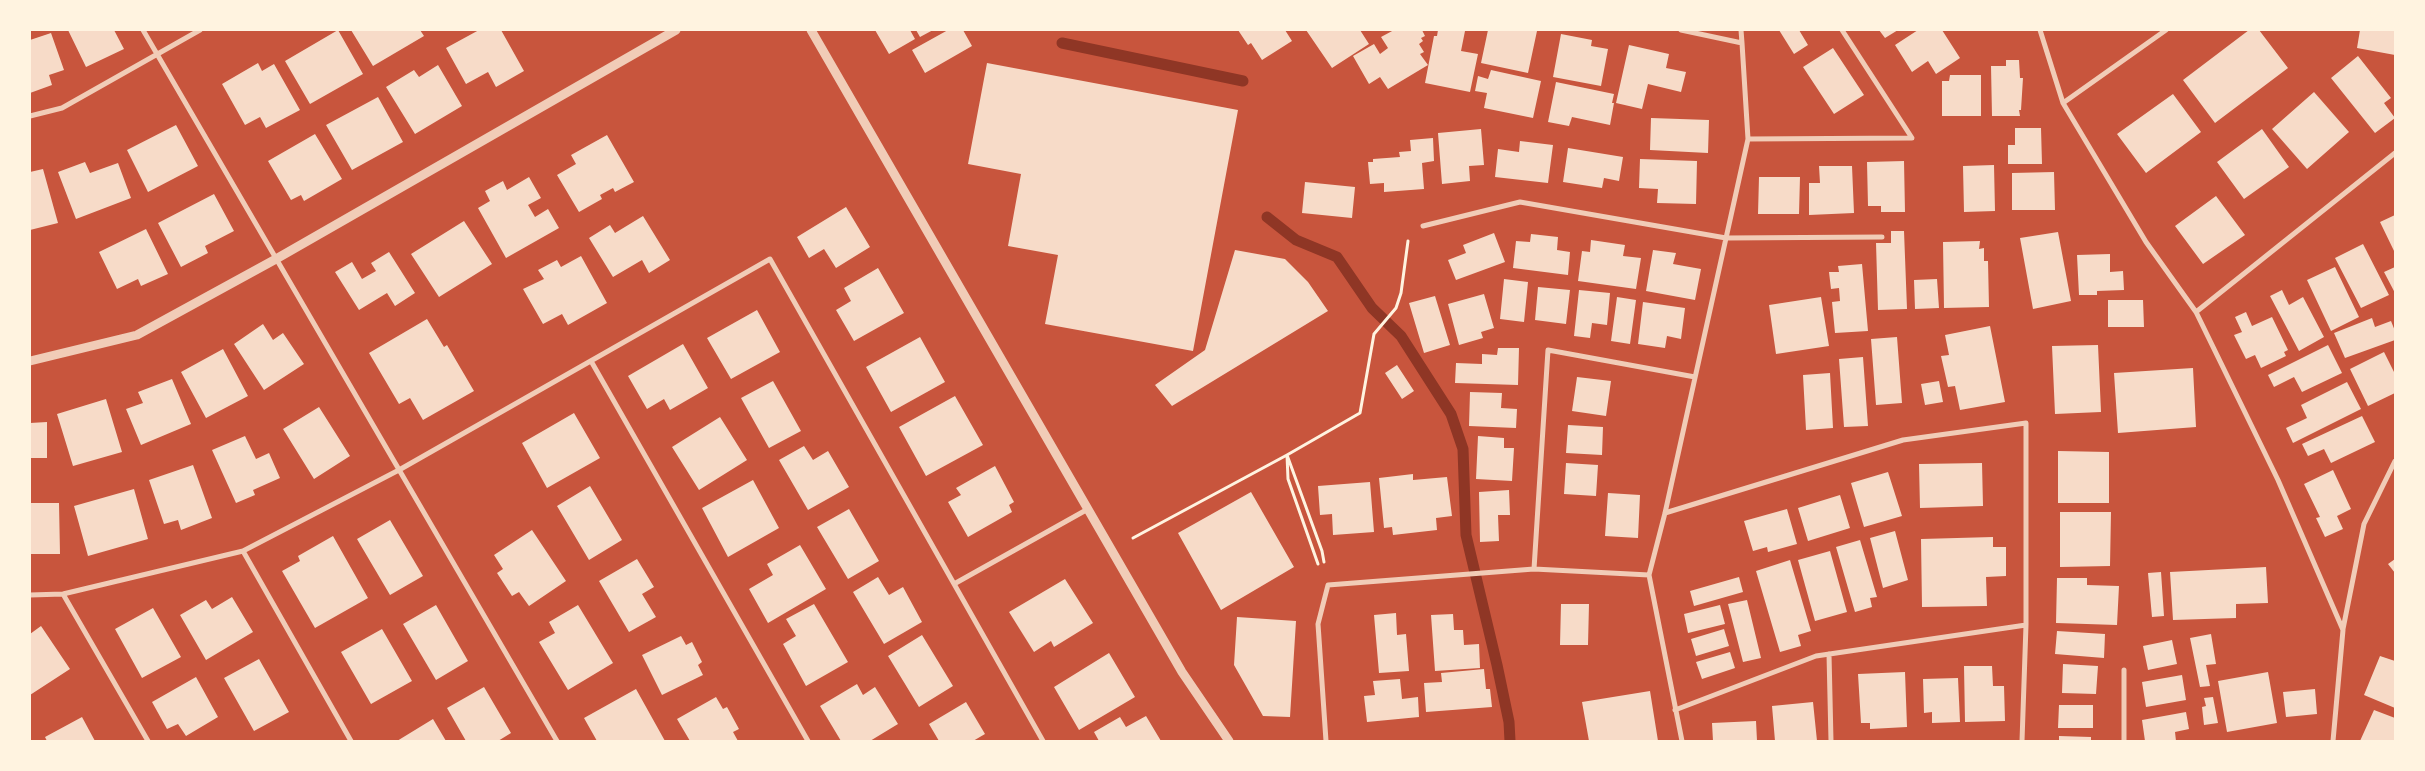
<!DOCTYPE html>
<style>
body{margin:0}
#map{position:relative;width:2425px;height:771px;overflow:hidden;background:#c8553d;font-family:"Space Grotesk",sans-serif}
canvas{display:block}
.frame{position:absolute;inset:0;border:31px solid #fff3e0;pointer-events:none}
</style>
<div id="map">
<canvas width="2425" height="771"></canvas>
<div class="frame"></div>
</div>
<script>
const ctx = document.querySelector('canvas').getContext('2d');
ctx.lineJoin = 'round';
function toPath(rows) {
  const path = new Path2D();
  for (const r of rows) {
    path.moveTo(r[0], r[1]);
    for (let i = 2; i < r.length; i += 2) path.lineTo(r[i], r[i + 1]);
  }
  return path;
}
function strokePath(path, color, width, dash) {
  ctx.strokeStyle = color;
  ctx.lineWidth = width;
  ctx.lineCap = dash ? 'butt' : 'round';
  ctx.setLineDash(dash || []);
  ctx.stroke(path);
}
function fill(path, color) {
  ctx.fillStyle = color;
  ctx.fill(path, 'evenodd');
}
strokePath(toPath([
 [1062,43,1243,81],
 [1267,217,1296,240,1337,257,1372,308,1401,336,1451,414,1463,449,1466,535,1497,665,1509,722,1510,741]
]), '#8f3625', 11);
fill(toPath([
 [68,30,114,30,124,49,86,67],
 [338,30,363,74,310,104,285,61],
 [351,30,420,30,424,36,373,66],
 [479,30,501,30,524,71,496,87,488,72,466,84,446,48],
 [875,30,910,30,915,39,889,54],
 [916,30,933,30,920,37],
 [948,30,963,30,972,46,925,73,912,50],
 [1238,30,1285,30,1292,41,1262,60,1251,43,1248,45],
 [1306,30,1360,30,1369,44,1332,68],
 [1394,30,1422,30,1425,36,1421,38,1423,41,1419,44,1424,52,1420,54,1428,65,1388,89,1380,77,1369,84,1353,56,1374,44,1380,54,1388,48,1381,37],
 [1438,30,1465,31,1461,51,1478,54,1470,92,1425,83,1434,36,1437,36],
 [1488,30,1537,31,1528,73,1481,63],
 [1779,30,1799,30,1808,45,1794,54],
 [1879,30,1898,30,1885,38],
 [1918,30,1942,30,1960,58,1936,74,1928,61,1912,72,1895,45],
 [2249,30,2259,30,2288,68,2215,123,2183,80],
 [2360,30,2395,30,2395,55,2357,48],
 [51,33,64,70,49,75,52,85,30,93,30,40],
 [1561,34,1592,40,1591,46,1608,49,1601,86,1553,77],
 [1629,45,1669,54,1666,68,1686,72,1681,92,1648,84,1642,109,1616,103],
 [1833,48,1864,95,1834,114,1803,67],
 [2358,56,2391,98,2384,103,2395,118,2375,133,2331,78],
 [2006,60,2019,60,2020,78,2023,78,2021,110,2019,110,2020,116,1992,116,1991,66,2006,66],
 [258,63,262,71,274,64,300,110,266,128,260,117,245,125,222,84],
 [987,63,1238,110,1193,351,1045,324,1058,255,1008,246,1021,174,968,164],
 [438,65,462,106,415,134,386,87,414,70,419,77],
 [1491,70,1541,81,1533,118,1484,108,1487,93,1475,91,1478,76,1488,79],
 [1950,75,1981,75,1981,116,1942,116,1942,81,1949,81],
 [1556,82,1614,94,1612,103,1614,103,1610,125,1572,117,1569,126,1548,122],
 [2314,92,2349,132,2307,169,2272,129],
 [2173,94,2201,132,2146,173,2117,134],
 [378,97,403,142,352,170,326,125],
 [1651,118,1709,120,1708,153,1650,150],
 [176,125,198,166,148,192,127,150],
 [2015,128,2041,128,2042,164,2008,164,2008,145,2015,145],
 [1481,129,1484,165,1469,166,1470,181,1442,184,1438,133],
 [2262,129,2289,167,2244,199,2217,162],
 [315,134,342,179,304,201,301,195,291,200,268,161],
 [607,135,634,182,615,192,613,188,600,195,602,199,579,212,557,175,576,164,571,155],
 [1433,138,1434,161,1422,163,1424,189,1384,192,1384,183,1370,184,1368,162,1373,162,1373,159,1400,157,1399,152,1411,151,1410,140],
 [1520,141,1553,145,1548,183,1495,177,1498,149,1519,152],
 [1568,148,1623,157,1619,181,1604,178,1602,188,1563,182],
 [1640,159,1697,161,1696,204,1657,203,1658,189,1639,188],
 [1904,161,1905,212,1881,212,1881,206,1868,206,1867,162],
 [85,162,90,173,118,163,131,198,76,219,58,172],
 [1994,165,1995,211,1964,212,1963,166],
 [1819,166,1852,166,1854,213,1809,215,1809,183,1820,183],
 [43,169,58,223,30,230,30,172],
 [2054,172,2055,210,2012,210,2012,173],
 [529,177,541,198,528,205,535,217,548,209,559,228,506,258,478,208,490,201,485,191,503,181,507,190],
 [1759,177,1800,177,1799,214,1758,214],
 [1305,182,1355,187,1352,218,1302,213],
 [214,194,234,231,205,246,208,253,181,267,158,223],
 [2216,196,2245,235,2203,264,2175,226],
 [846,207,870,247,836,268,824,249,809,258,797,237],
 [2395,215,2395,253,2380,222],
 [643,216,670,260,649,273,642,260,613,277,589,238,610,225,615,233],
 [464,221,492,264,439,297,411,254],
 [146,229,168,274,141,286,138,279,117,289,99,252],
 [1891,231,1904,231,1907,309,1878,310,1876,243,1891,243],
 [2058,232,2071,301,2033,309,2020,238],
 [1494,233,1505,262,1456,280,1448,260,1466,253,1463,245],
 [1531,234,1558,237,1557,250,1570,252,1568,275,1513,268,1516,241,1530,242],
 [1591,240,1625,245,1623,256,1641,258,1636,289,1578,281,1582,251,1590,252],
 [1980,241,1979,249,1984,248,1984,261,1988,261,1989,307,1944,308,1943,242],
 [2363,244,2389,295,2361,308,2335,258],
 [1235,250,1285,259,1308,282,1328,311,1172,406,1155,385,1205,350],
 [1653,250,1676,253,1673,264,1701,269,1695,300,1646,291],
 [389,252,415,293,395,306,387,293,359,310,335,272,352,262,362,279,376,271,371,263],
 [2110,254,2110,272,2123,271,2124,290,2097,291,2097,295,2079,295,2077,255],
 [581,256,607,303,568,325,562,314,543,324,523,289,544,279,538,270,557,260,561,267],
 [1862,264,1868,331,1835,333,1832,302,1840,301,1839,288,1831,289,1829,272,1839,272,1838,266],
 [2335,267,2359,317,2331,331,2307,280],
 [2395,267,2395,293,2384,272],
 [878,268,904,313,854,341,836,310,851,301,844,288],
 [1504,279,1528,282,1524,322,1500,319],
 [1937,279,1939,308,1915,309,1914,280],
 [1538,287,1570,290,1566,324,1535,320],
 [1579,290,1610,293,1607,325,1592,323,1590,338,1574,336],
 [2282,290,2289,305,2303,297,2324,337,2299,351,2270,296],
 [1484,294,1494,328,1481,332,1483,338,1459,345,1448,304],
 [1435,296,1450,345,1424,353,1409,303],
 [1617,297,1636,300,1630,344,1611,341],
 [1821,297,1829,346,1776,354,1769,305],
 [2108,300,2143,300,2144,327,2108,327],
 [1643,302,1685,308,1681,339,1667,336,1665,348,1638,344],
 [757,310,780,352,731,379,707,338],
 [2246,312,2252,326,2272,317,2288,350,2284,352,2286,356,2261,368,2255,355,2246,359,2234,335,2242,332,2235,317],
 [2372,318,2375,327,2391,321,2395,331,2395,340,2345,358,2334,333],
 [427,319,444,347,447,345,474,391,423,420,410,398,399,404,369,353],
 [263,324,273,340,283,333,304,364,264,390,234,344],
 [1990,326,2005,402,1960,410,1955,386,1948,387,1941,356,1949,355,1945,335],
 [920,337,945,382,891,412,866,367],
 [1897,337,1902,403,1876,405,1871,339],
 [683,344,708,388,670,410,664,399,647,409,628,376],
 [2098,345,2101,412,2055,414,2052,346],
 [2328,345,2342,373,2302,392,2294,377,2274,387,2268,375],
 [1498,348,1519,348,1518,385,1455,383,1456,363,1482,364,1482,354,1497,355],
 [223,349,248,396,206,418,181,372],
 [2384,352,2395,374,2395,393,2368,406,2350,369],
 [1863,357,1868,426,1844,427,1839,359],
 [1397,365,1414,391,1402,399,1385,373],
 [2193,368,2196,427,2118,433,2114,373],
 [1830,373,1833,428,1806,430,1803,375],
 [1577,377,1611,381,1606,416,1572,411],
 [172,379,191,424,141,445,126,409,143,403,138,392],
 [773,381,801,431,769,448,741,398],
 [1939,381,1943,402,1925,405,1921,384],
 [2347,382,2361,409,2293,443,2286,428,2307,418,2301,405],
 [1470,392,1502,393,1501,408,1517,409,1516,428,1469,426],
 [955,396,983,445,926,476,899,427],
 [106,399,122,452,73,466,57,414],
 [319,407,350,456,314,479,283,429],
 [574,413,600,458,547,488,522,443],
 [2362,416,2375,442,2331,463,2324,449,2308,456,2302,444],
 [720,417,747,460,699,490,672,447],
 [47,422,47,458,30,458,30,423],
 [1568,425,1603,427,1602,455,1566,453],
 [245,436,256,459,269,453,280,478,253,490,255,495,236,503,212,450],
 [1478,436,1504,438,1504,448,1514,448,1512,481,1476,479],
 [804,446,813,460,828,451,849,487,808,510,779,460],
 [2058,451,2109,452,2109,503,2058,503],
 [1566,463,1598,465,1596,496,1564,494],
 [1982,463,1983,506,1920,508,1919,464],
 [193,465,212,518,181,530,178,520,164,524,149,480],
 [995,466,1014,502,1009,505,1012,512,968,537,948,502,961,495,956,488],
 [2333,470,2351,509,2337,516,2343,529,2325,537,2316,518,2320,517,2304,484],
 [1888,472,1902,516,1864,527,1851,483],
 [1413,474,1413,480,1447,477,1452,516,1436,518,1437,530,1393,535,1392,527,1384,528,1379,478],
 [753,480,779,528,728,557,702,508],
 [1370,482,1374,532,1333,535,1332,514,1320,515,1318,486],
 [590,486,622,540,589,560,557,506],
 [134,489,148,539,88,556,74,506],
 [1509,490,1510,515,1498,515,1499,541,1480,542,1479,492],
 [1251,492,1294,567,1221,610,1178,533],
 [1608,493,1640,495,1638,538,1605,536],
 [1840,495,1850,528,1808,541,1798,508],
 [30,503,59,503,60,554,30,554],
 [849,509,879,561,848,579,817,527],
 [1787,509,1797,544,1768,552,1767,547,1753,551,1744,521],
 [2060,512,2111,512,2110,566,2060,567],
 [390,520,423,576,390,595,357,539],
 [532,530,566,581,529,606,519,592,512,596,497,573,503,569,494,555],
 [1895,531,1908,580,1883,588,1870,538],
 [333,536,368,598,315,628,282,571,300,561,298,556],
 [1993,537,1993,547,2006,547,2006,576,1986,577,1987,606,1922,607,1921,539],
 [1860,540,1877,597,1870,598,1872,607,1855,612,1836,547],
 [800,545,826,589,768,623,749,589,773,575,767,564],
 [1830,551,1847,612,1815,621,1798,560],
 [637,559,654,587,642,594,656,617,629,632,599,581],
 [2395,559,2395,573,2388,564],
 [1790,560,1811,631,1798,635,1801,646,1780,652,1756,571],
 [2266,567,2268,603,2236,604,2236,618,2173,620,2170,572],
 [2161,572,2164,616,2152,617,2148,573],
 [878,577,889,595,903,587,922,622,884,644,853,592],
 [1739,577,1743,592,1694,606,1690,591],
 [2057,578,2087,578,2087,585,2119,586,2117,625,2056,623],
 [1065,579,1093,623,1054,647,1051,641,1034,652,1009,612],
 [232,597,253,632,206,660,180,615,206,600,212,609],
 [1747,600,1761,658,1743,662,1728,604],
 [814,604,848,662,806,686,783,644,796,636,786,619],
 [1561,604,1589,604,1588,645,1560,645],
 [436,605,468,661,436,680,403,624],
 [578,605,613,663,568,690,539,642,555,633,549,622],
 [1720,605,1725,624,1688,633,1684,614],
 [153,608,181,657,142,678,115,629],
 [1396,613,1397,635,1406,634,1409,671,1379,673,1374,615],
 [1453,614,1454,630,1463,630,1464,645,1479,644,1480,668,1435,671,1431,615],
 [1237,617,1296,621,1290,717,1263,716,1234,665],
 [41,626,70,669,30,695,30,634],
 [382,629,412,681,371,704,341,652],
 [1724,629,1729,646,1696,656,1691,639],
 [2057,631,2105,634,2104,658,2055,654],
 [2211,634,2216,664,2206,665,2210,686,2200,687,2190,638],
 [922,635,953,686,919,707,888,656],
 [681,636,686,645,692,642,702,662,698,665,703,675,662,695,642,655],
 [2172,640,2177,664,2148,670,2143,646],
 [1730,652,1735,668,1702,679,1696,662],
 [1109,653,1135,697,1079,730,1054,687],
 [2380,656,2395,661,2395,708,2364,695],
 [259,659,289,712,254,731,224,678],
 [2063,664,2098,666,2096,694,2062,693],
 [1964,666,1992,666,1993,686,2004,686,2005,721,1965,722],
 [1484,669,1486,689,1490,689,1492,707,1426,712,1424,683,1442,682,1441,673],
 [1905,672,1907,727,1870,729,1870,723,1861,723,1858,674],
 [2268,672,2277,723,2227,732,2218,681],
 [2182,675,2186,700,2146,707,2142,682],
 [196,677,218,717,186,736,178,724,167,729,152,702],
 [1958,678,1960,722,1932,723,1932,712,1924,713,1923,679],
 [1400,679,1402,699,1418,697,1419,717,1367,722,1364,696,1375,695,1373,681],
 [857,684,863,695,875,687,898,724,870,741,841,741,820,706],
 [484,687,511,733,498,741,466,741,447,708],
 [636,689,665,741,597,741,584,718],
 [2315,689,2317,714,2286,717,2283,692],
 [1650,691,1658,741,1589,741,1582,702],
 [716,697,723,709,727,707,739,729,733,732,738,741,690,741,677,719],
 [2213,697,2218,723,2204,725,2202,707,2206,706,2204,698],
 [966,702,985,734,973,741,939,741,929,724],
 [1813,702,1817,741,1775,741,1772,706],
 [2059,705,2093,705,2093,728,2058,728],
 [2374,710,2395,718,2395,741,2360,741],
 [2186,712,2189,729,2175,732,2176,741,2145,741,2142,720],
 [1146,716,1161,741,1099,741,1094,732,1120,717,1126,727],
 [82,717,95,741,47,741,45,737],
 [433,719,446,741,397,741],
 [1756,721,1757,741,1713,741,1712,723],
 [2059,736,2091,737,2091,741,2059,741]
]), '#f7dbc8');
strokePath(toPath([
 [1133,538,1287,455,1322,551,1324,562],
 [1318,564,1288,479,1287,455,1360,413,1374,334,1396,308,1401,293,1408,241]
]), '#fff3e0', 3);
strokePath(toPath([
 [143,30,557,741],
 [1681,30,1742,43,1748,139,1665,513,1649,575,1682,741],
 [1741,30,1742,43],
 [2040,30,2063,103,2146,242,2196,312,2278,480,2343,630,2333,741],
 [2063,103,2166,30],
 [30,116,62,108,200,30],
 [1748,139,1912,138,1842,30],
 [1423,226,1520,202,1726,238,1882,237],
 [2196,312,2395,153],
 [591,361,808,741],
 [1665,513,1903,440,2026,423,2026,625,2022,741],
 [243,551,351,741],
 [1534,569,1548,350,1695,377],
 [954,584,1088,509],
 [63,594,148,741],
 [30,595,63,594,243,551,399,470,770,259,1043,741],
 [2343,629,2364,524,2395,461],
 [1829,654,1831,741],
 [2124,670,2124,741],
 [1675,710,1816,656,2026,625],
 [1326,741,1318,624,1328,585,1534,569,1649,575]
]), '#f1ccb7', 5);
strokePath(toPath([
 [811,30,1182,672,1229,741],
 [30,361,137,335,276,259,676,30]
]), '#f1ccb7', 9);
</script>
